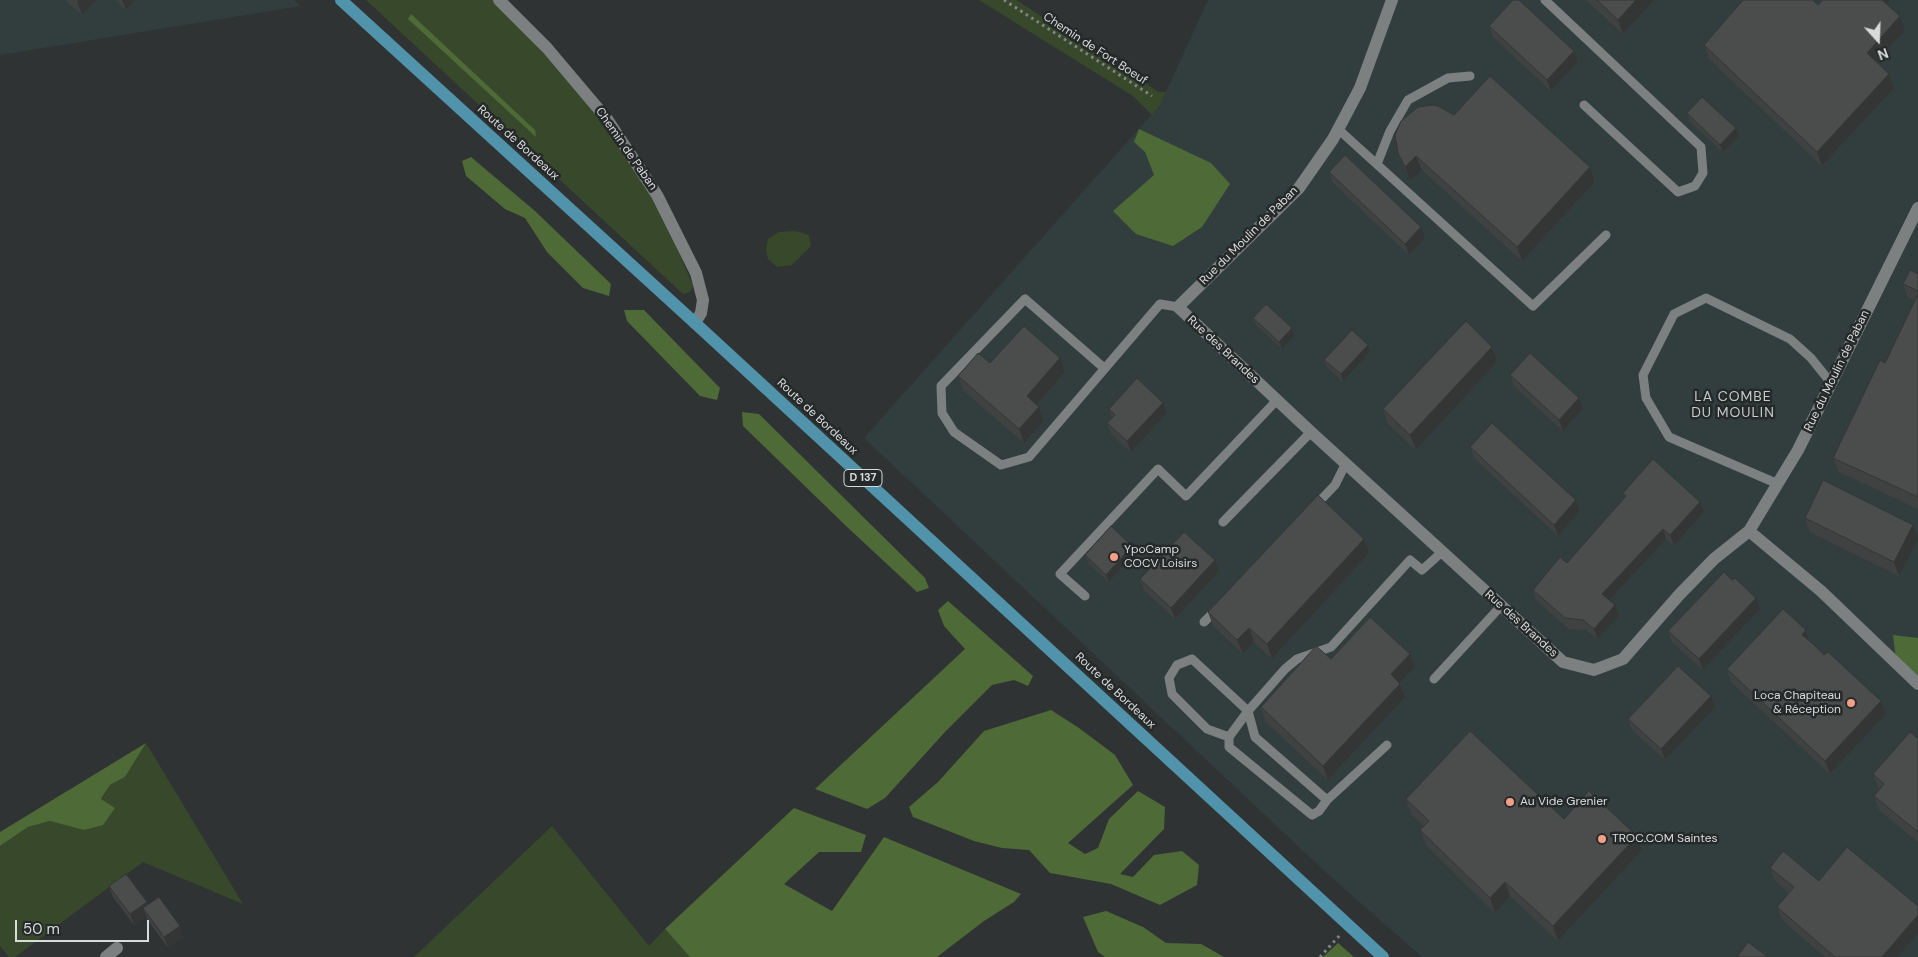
<!DOCTYPE html>
<meta charset="utf-8">
<style>
body{margin:0}
#map{position:relative;width:1918px;height:957px;overflow:hidden;background:#2f3333;font-family:"DM Sans",sans-serif}
canvas{display:block}
.north{position:absolute;left:1853px;top:15px;width:50px;height:50px;-webkit-text-stroke:4px #252929;paint-order:stroke;rotate:160deg;font-size:14px;font-weight:700;line-height:20px;text-align:center;color:#d9dbdb}
.north::after{content:'';display:block;margin:auto;width:18px;height:22px;background:#d9dbdb;clip-path:polygon(50% 0,100% 100%,50% 72%,0 100%)}
.scale{position:absolute;left:15px;top:920px;width:134px;height:22px;box-sizing:border-box;border:2px solid #d9dbdb;border-top:0;padding-left:6px;font-size:15px;line-height:18px;white-space:nowrap;color:#d9dbdb;-webkit-text-stroke:4px #252929;paint-order:stroke}
</style>
<div id="map">
<canvas width="1918" height="957"></canvas>
<div class="north">N</div>
<div class="scale">50 m</div>
</div>
<script>
const ctx = document.querySelector('canvas').getContext('2d');
ctx.lineJoin = 'round';
function fill(path, color) {
  ctx.fillStyle = color;
  ctx.fill(path, 'evenodd');
}
function toPath(rows) {
  const path = new Path2D();
  for (const r of rows) {
    path.moveTo(r[0], r[1]);
    for (let i = 2; i < r.length; i += 2) path.lineTo(r[i], r[i + 1]);
  }
  return path;
}
function strokePath(path, color, width, dash) {
  ctx.strokeStyle = color;
  ctx.lineWidth = width;
  ctx.lineCap = dash ? 'butt' : 'round';
  ctx.setLineDash(dash || []);
  ctx.stroke(path);
}
function drawText(font, color, halo, rows, align = 'center') {
  ctx.font = font + ' "DM Sans",sans-serif';
  ctx.lineWidth = 5;
  ctx.setLineDash([]);
  ctx.textBaseline = 'middle';
  ctx.strokeStyle = halo;
  ctx.fillStyle = color;
  for (const [text, x, y, turn = 0] of rows) {
    ctx.save();
    ctx.translate(x, y);
    ctx.rotate((+turn || 0) * Math.PI / 180);
    ctx.textAlign = isNaN(turn) ? turn : align;
    if (halo) ctx.strokeText(text, 0, 0);
    ctx.fillText(text, 0, 0);
    ctx.restore();
  }
}
fill(toPath([
 [0,0,294,0,301,6,0,55],
 [1208,0,1918,0,1918,957,1422,957,1332,878,864,438,1160,105]
]), '#323e3d');
fill(toPath([
 [366,0,497,0,596,113,655,196,693,286,690,292,683,294],
 [979,0,1016,0,1159,92,1166,92,1160,105,1152,115,1133,96],
 [795,231,809,235,811,246,792,265,777,267,768,259,766,250,768,239,779,232],
 [146,743,243,904,143,862,15,957,9,957,0,946,0,846,28,827,51,821,84,830,110,785,125,777],
 [552,826,649,946,665,929,690,957,414,957]
]), '#38482b');
fill(toPath([
 [411,14,535,130,536,137,408,19],
 [1139,129,1211,163,1230,184,1202,227,1173,246,1136,234,1113,211,1154,175,1145,152,1134,142],
 [471,157,535,211,611,284,609,296,583,288,547,252,525,218,505,209,466,176,462,161],
 [624,310,644,310,720,388,717,400,700,396,627,321],
 [742,412,759,414,925,578,929,588,917,592,845,525,743,426],
 [948,601,1033,676,1028,686,1014,680,992,685,945,732,885,798,867,809,815,789,965,649,944,626,938,610],
 [1893,635,1918,638,1918,676,1896,659],
 [1051,710,1079,728,1115,755,1133,785,1068,843,1085,854,1098,848,1109,819,1138,791,1165,807,1164,829,1120,874,1133,877,1154,855,1182,851,1199,865,1197,885,1160,905,1111,884,1050,873,1029,850,1002,848,974,841,913,817,909,807,938,782,984,731],
 [146,743,125,777,110,785,101,799,115,808,103,825,84,830,50,821,28,827,0,846,0,832],
 [794,808,866,835,861,852,819,852,784,884,832,911,884,837,1021,894,1014,902,984,921,937,957,690,957,665,929],
 [1106,911,1143,927,1166,943,1201,944,1224,957,1105,957,1098,952,1083,917],
 [1338,943,1354,957,1323,957]
]), '#4e6a37');
strokePath(toPath([
 [1004,0,1152,96],
 [1320,957,1340,935]
]), '#828585', 3, [2.5, 4]);
strokePath(toPath([
 [1545,0,1701,147,1703,173,1695,186,1678,192,1584,105],
 [1338,129,1533,306,1606,235],
 [1377,164,1390,131,1408,100,1448,78,1470,76],
 [1104,368,1025,299,941,386,942,413,954,432,1001,465,1029,457,1160,304,1178,307],
 [1778,484,1669,437,1646,398,1643,375,1674,314,1706,298,1790,339,1811,358,1831,383],
 [1314,507,1335,485,1346,463],
 [1223,522,1311,432],
 [1085,596,1060,574,1158,469,1186,496,1277,400],
 [1204,622,1217,609],
 [1434,679,1501,606],
 [1229,737,1207,729,1172,694,1169,678,1177,665,1192,659,1248,711,1229,737,1229,747,1312,815,1319,811,1327,800],
 [1387,745,1327,800,1255,737,1248,711,1285,669,1297,659,1331,647,1410,560,1422,570,1442,552]
]), '#7c8080', 9);
strokePath(toPath([
 [499,0,547,48,607,119,657,195,696,273,703,300,701,313,695,323],
 [1392,0,1360,88,1333,139,1299,188,1178,307,1311,432,1563,662,1594,670,1623,659,1679,595,1714,559,1749,531,1798,450,1918,208],
 [1749,531,1821,591,1918,684],
 [106,957,117,948]
]), '#7c8080', 12);
strokePath(toPath([
 [341,0,695,323,1383,957]
]), '#5193ab', 12);
fill(toPath([
 [65,0,97,0,82,15],
 [115,0,135,0,126,10],
 [1586,0,1654,0,1623,34],
 [1890,1,1887,4,1900,16,1905,30,1876,62,1889,74,1894,88,1822,166,1709,59,1704,45,1818,5],
 [1489,26,1578,62,1551,91,1493,37],
 [1687,113,1739,136,1723,152,1689,121],
 [1454,115,1590,167,1595,182,1522,261,1422,170,1410,181,1398,153],
 [1329,172,1425,238,1409,255,1333,183],
 [1918,274,1918,509,1839,472,1833,458,1885,363,1915,301,1908,298,1903,284],
 [1253,318,1292,328,1295,335,1282,349,1256,325],
 [1370,352,1343,382,1327,367,1324,360],
 [1060,358,1065,372,1037,405,1039,407,1044,421,1024,443,963,390,958,376,990,363],
 [1497,362,1416,450,1388,424,1383,409],
 [1510,375,1579,398,1583,409,1563,431,1514,386],
 [1109,409,1167,413,1131,452,1111,434,1107,423,1112,418],
 [1470,447,1576,500,1580,511,1558,536,1474,458],
 [1623,493,1704,512,1674,546,1666,539,1610,600,1619,616,1598,639,1586,630,1569,629,1536,600,1533,590,1567,563,1625,498],
 [1805,518,1913,525,1918,538,1918,540,1899,576,1810,532],
 [1134,553,1109,582,1088,563,1085,555],
 [1369,553,1272,659,1254,642,1243,654,1213,626,1208,612],
 [1219,571,1175,619,1144,590,1140,579],
 [1732,580,1756,598,1760,609,1703,670,1672,642,1668,631],
 [1806,630,1810,642,1824,655,1881,701,1886,714,1830,774,1731,682,1727,669],
 [1331,659,1415,667,1400,683,1405,697,1328,780,1265,721,1261,707],
 [1715,707,1665,760,1632,730,1628,719],
 [1918,739,1918,842,1879,810,1874,796,1879,789,1873,774],
 [1406,799,1564,819,1642,850,1558,941,1510,896,1495,913,1426,845,1420,830,1424,826,1411,814],
 [1770,868,1819,881,1918,906,1918,933,1898,957,1825,957,1782,920,1777,907,1789,893,1775,881],
 [109,886,147,902,148,905,184,937,168,948,147,919,146,916,134,925,113,897]
]), '#404241');
fill(toPath([
 [78,0,97,0,82,15,77,1],
 [122,0,135,0,126,10],
 [1636,0,1654,0,1623,34,1618,20],
 [1879,0,1889,0,1890,1,1882,10],
 [1900,16,1905,30,1872,67,1867,53],
 [1574,51,1578,62,1551,91,1547,80],
 [1889,74,1894,88,1822,166,1817,152],
 [1736,128,1739,136,1723,152,1720,145],
 [1416,156,1422,170,1410,181,1405,167],
 [1590,167,1595,182,1522,261,1517,247],
 [1421,227,1425,238,1409,255,1405,244],
 [1292,328,1295,335,1282,349,1279,342],
 [1368,345,1370,352,1343,382,1341,374],
 [1492,347,1497,362,1416,450,1410,435],
 [1060,358,1065,372,1032,410,1027,396],
 [1579,398,1583,409,1563,431,1559,420],
 [1163,403,1167,413,1131,452,1127,441],
 [1039,407,1044,421,1024,443,1019,429],
 [1576,500,1580,511,1558,536,1554,525],
 [1700,502,1704,512,1674,546,1670,535],
 [1913,525,1918,538,1918,540,1899,576,1894,562],
 [1663,529,1666,539,1606,604,1602,594],
 [1364,539,1369,553,1272,659,1267,644],
 [1132,546,1134,553,1109,582,1106,575],
 [1215,560,1219,571,1175,619,1171,608],
 [1756,598,1760,609,1703,670,1699,659],
 [1615,605,1619,616,1598,639,1594,629],
 [1249,628,1254,642,1243,654,1237,640],
 [1806,630,1810,643,1802,635],
 [1410,654,1415,667,1395,688,1391,674],
 [1400,684,1405,697,1328,780,1323,766],
 [1711,696,1715,707,1665,760,1661,749],
 [1881,701,1886,714,1830,774,1825,761],
 [1637,836,1642,850,1558,941,1553,926],
 [1505,882,1510,896,1495,913,1490,898],
 [147,902,151,913,143,908,146,916,134,925,130,914],
 [1918,915,1918,933,1898,957,1882,957],
 [180,926,184,937,168,948,164,937]
]), '#343635');
const building = toPath([
 [1513,0,1519,0,1574,51,1547,80,1489,26,1513,0],
 [1597,0,1636,0,1618,20,1597,0],
 [1743,0,1813,0,1818,5,1823,0,1882,0,1900,16,1867,53,1889,74,1817,152,1704,45,1743,0],
 [1490,76,1590,167,1517,247,1416,156,1405,167,1398,153,1395,135,1401,121,1418,107,1432,105,1438,106,1454,115,1490,76],
 [1702,97,1736,128,1720,145,1687,113,1702,97],
 [1345,155,1421,227,1405,244,1329,172,1345,155],
 [1910,270,1918,274,1918,291,1903,284,1910,270],
 [1918,294,1918,497,1833,458,1880,360,1885,363,1918,294],
 [1266,304,1292,328,1279,342,1253,318,1266,304],
 [1466,321,1492,347,1410,435,1383,409,1466,321],
 [1024,326,1060,358,1027,396,1039,407,1019,429,958,376,978,353,990,363,1024,326],
 [1352,330,1368,345,1341,374,1324,360,1352,330],
 [1530,353,1579,398,1559,420,1510,375,1530,353],
 [1137,378,1163,403,1127,441,1107,423,1115,415,1109,409,1137,378],
 [1492,423,1576,500,1554,525,1470,447,1492,423],
 [1653,459,1700,502,1670,535,1663,529,1602,594,1615,605,1594,629,1583,620,1565,618,1533,590,1560,557,1567,563,1626,496,1623,493,1653,459],
 [1823,480,1913,525,1894,562,1805,518,1823,480],
 [1318,495,1364,539,1267,644,1249,628,1237,640,1208,612,1318,495],
 [1111,526,1132,546,1106,575,1085,555,1111,526],
 [1184,532,1215,560,1171,608,1140,579,1184,532],
 [1724,572,1732,580,1735,578,1756,598,1699,659,1668,631,1724,572],
 [1783,609,1806,630,1802,635,1812,643,1824,655,1828,652,1881,701,1825,761,1727,669,1783,609],
 [1370,617,1410,654,1391,674,1400,684,1323,766,1261,707,1316,646,1331,659,1370,617],
 [1678,666,1711,696,1661,749,1628,719,1678,666],
 [1470,731,1564,819,1589,791,1637,836,1553,926,1505,882,1490,898,1420,830,1429,821,1406,799,1470,731],
 [1910,732,1918,739,1918,832,1874,796,1884,784,1873,774,1910,732],
 [1847,847,1918,906,1918,915,1882,957,1835,957,1777,907,1794,887,1770,868,1783,851,1819,881,1847,847],
 [126,874,147,902,130,914,109,886,126,874],
 [159,897,180,926,164,937,143,908,159,897],
 [1748,942,1768,957,1737,957,1748,942]
]);
fill(building, '#4a4d4c');
strokePath(building, '#343635', 1);
for (const [x, y, r, color] of [
 [1114,557,5,"#f39f86"],
 [1851,703,5,"#f39f86"],
 [1510,802,5,"#f39f86"],
 [1602,839,5,"#f39f86"]
]) {
  const dot = new Path2D();
  dot.arc(x, y, r, 0, 2 * Math.PI);
  ctx.fillStyle = color;
  ctx.fill(dot);
  strokePath(dot, '#252929', 2);
}
for (const [x, y, w] of [
 [863,478,38]
]) {
  const box = new Path2D();
  box.roundRect(x - w / 2, y - 8.5, w, 17, 4);
  ctx.fillStyle = '#252929';
  ctx.fill(box);
  strokePath(box, '#d9dbdb', 1);
}
drawText('bold 11px', '#d9dbdb', null, [
 ["D 137",863,478]
]);
drawText('12px', '#d9dbdb', '#252929', [
 ["Chemin de Fort Boeuf",1095,49,33],
 ["Route de Bordeaux",518,143,42],
 ["Chemin de Paban",626,149,55],
 ["Rue du Moulin de Paban",1249,236,-45],
 ["Rue des Brandes",1223,350,43],
 ["Rue du Moulin de Paban",1837,371,-64],
 ["Route de Bordeaux",817,417,43],
 ["Rue des Brandes",1521,624,42],
 ["Route de Bordeaux",1115,691,43]
]);
drawText('12px', '#d9dbdb', '#252929', [
 ["YpoCamp",1124,550],
 ["COCV Loisirs",1124,564],
 ["Loca Chapiteau",1841,696,"right"],
 ["& Réception",1841,710,"right"],
 ["Au Vide Grenier",1520,802],
 ["TROC.COM Saintes",1612,839]
], 'left');
ctx.letterSpacing = '1px';
drawText('14px', '#c6cbcb', '#252929', [
 ["LA COMBE",1733,397],
 ["DU MOULIN",1733,413]
]);
ctx.letterSpacing = '0px';
</script>
